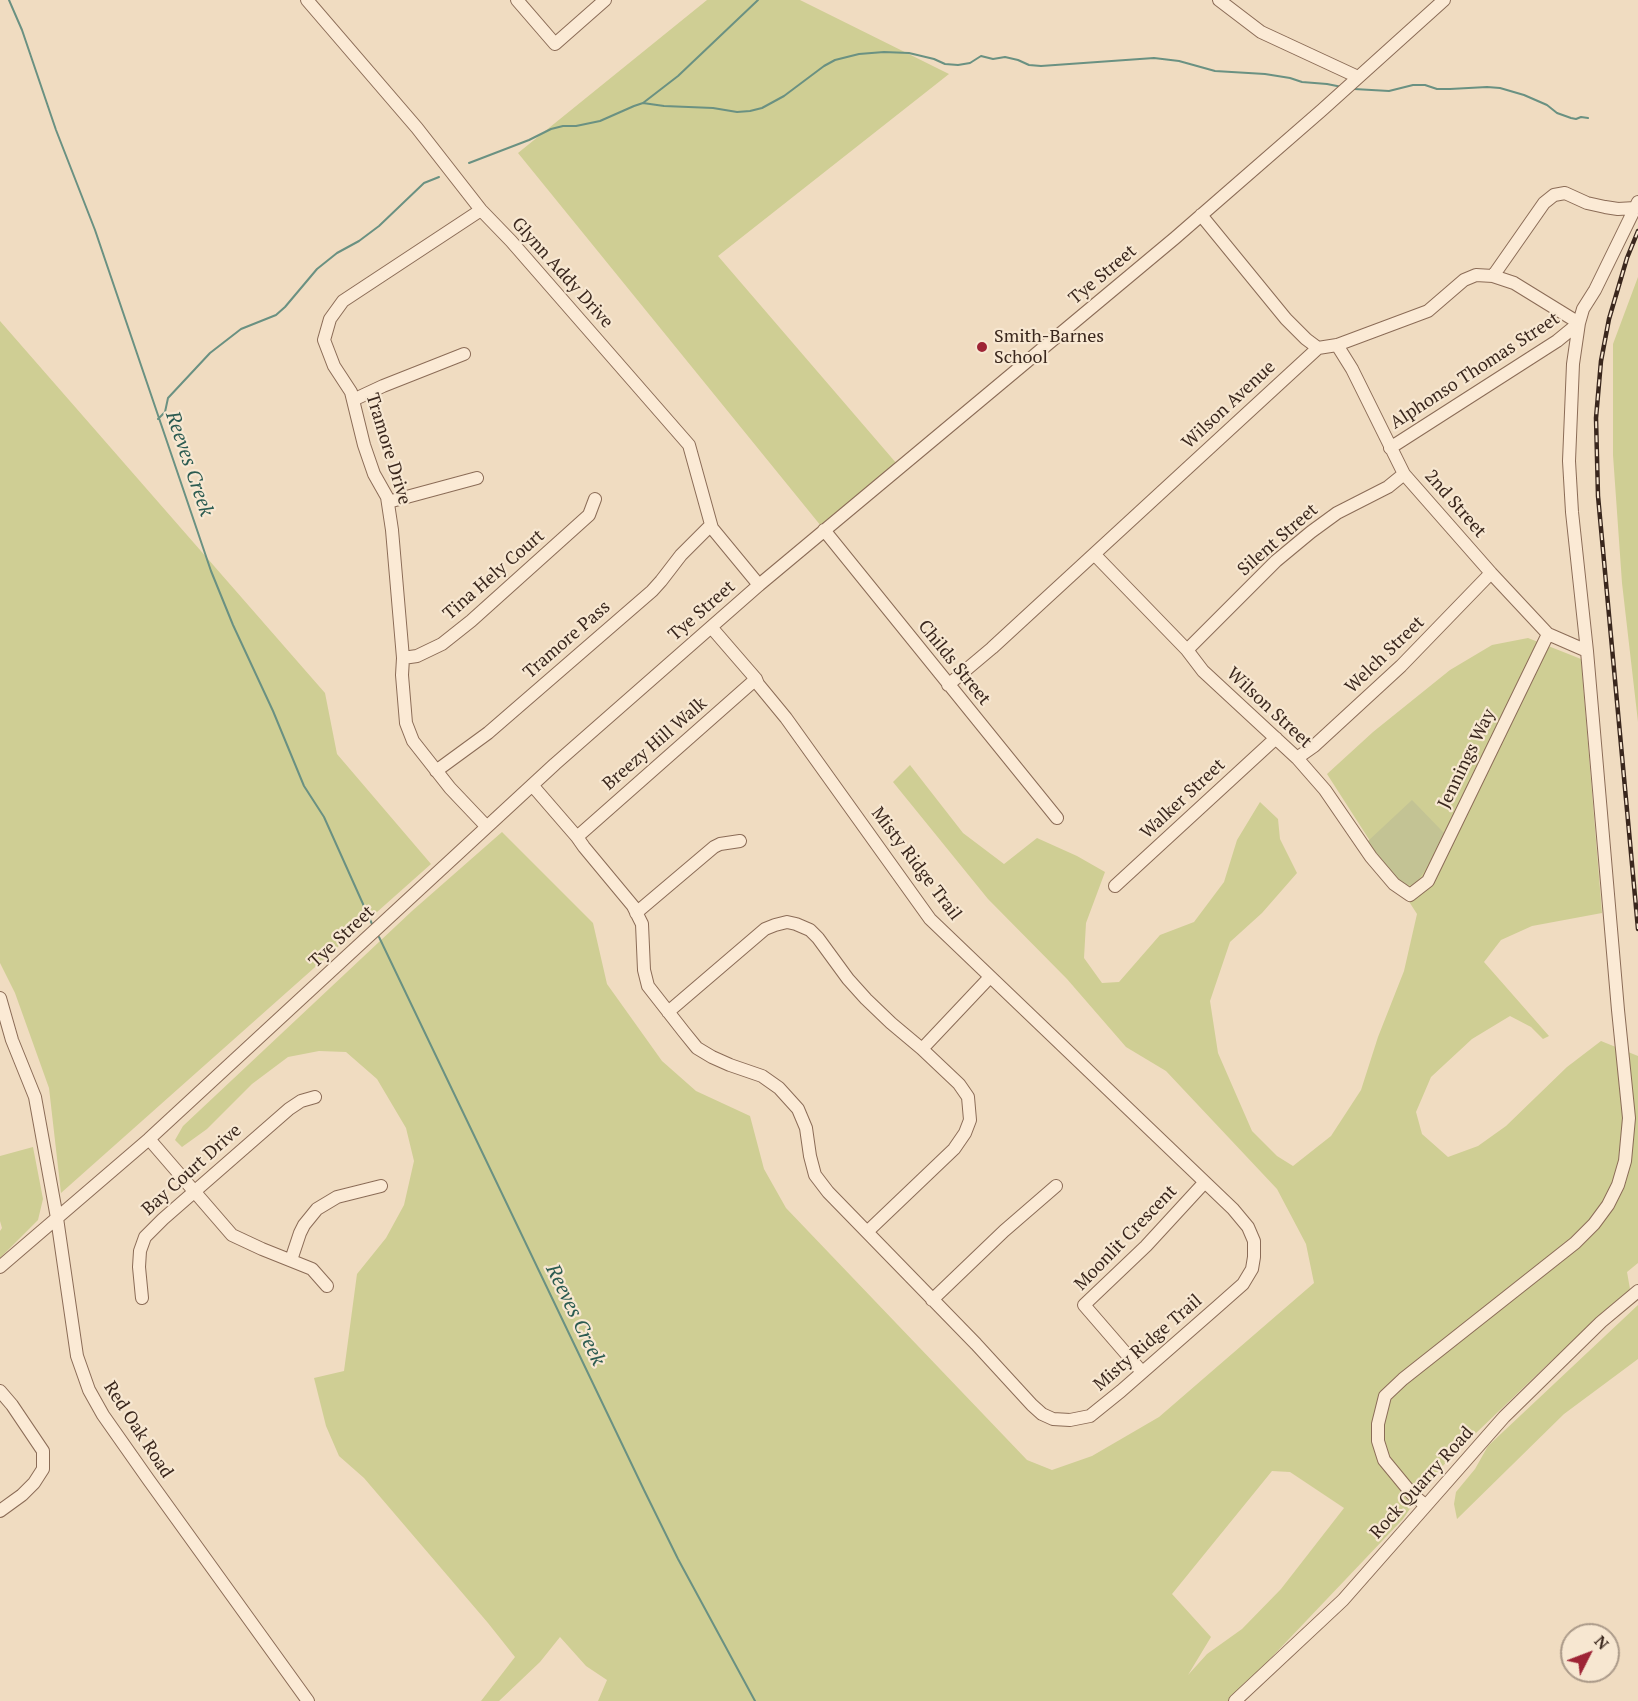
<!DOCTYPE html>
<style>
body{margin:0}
#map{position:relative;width:1638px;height:1701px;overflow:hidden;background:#f0dcc1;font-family:"PT Serif",serif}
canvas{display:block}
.north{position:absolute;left:1560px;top:1623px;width:60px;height:60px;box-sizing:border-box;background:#f7e7d1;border:2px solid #ab9a89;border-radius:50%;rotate:48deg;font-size:16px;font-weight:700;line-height:24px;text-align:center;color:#3a271d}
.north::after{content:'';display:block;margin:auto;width:21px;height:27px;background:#9e2435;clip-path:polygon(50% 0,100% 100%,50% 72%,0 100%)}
</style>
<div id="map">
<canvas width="1638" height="1701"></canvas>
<div class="north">N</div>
</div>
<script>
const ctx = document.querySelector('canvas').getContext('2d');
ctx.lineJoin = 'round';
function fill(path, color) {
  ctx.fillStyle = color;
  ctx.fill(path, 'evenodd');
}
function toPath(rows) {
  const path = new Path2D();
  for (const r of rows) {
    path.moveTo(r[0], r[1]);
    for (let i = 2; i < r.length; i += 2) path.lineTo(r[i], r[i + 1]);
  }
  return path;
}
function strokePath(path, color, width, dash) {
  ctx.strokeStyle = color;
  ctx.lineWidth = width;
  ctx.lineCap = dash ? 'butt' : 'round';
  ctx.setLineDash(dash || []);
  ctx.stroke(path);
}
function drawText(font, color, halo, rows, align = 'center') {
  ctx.font = font + ' "PT Serif",serif';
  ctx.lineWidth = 4.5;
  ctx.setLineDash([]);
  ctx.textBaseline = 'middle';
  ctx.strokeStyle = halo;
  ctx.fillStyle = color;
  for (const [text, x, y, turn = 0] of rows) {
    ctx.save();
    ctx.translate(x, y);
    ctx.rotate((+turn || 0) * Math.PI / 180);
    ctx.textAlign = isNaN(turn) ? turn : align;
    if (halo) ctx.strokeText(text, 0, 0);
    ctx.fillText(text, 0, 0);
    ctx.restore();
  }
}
fill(toPath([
 [707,0,800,0,949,74,718,256,897,464,821,526,518,153],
 [1638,277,1638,722,1622,583,1613,455,1613,344],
 [0,321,325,693,337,754,431,864,61,1193,49,1088,15,993,0,963],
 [1528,638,1581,659,1602,913,1532,926,1501,940,1484,962,1549,1036,1543,1039,1531,1027,1510,1016,1472,1039,1431,1077,1416,1112,1422,1134,1448,1157,1478,1146,1506,1126,1567,1067,1601,1041,1638,1056,1638,1263,1627,1272,1630,1289,1547,1365,1452,1456,1429,1481,1403,1519,1230,1701,598,1701,607,1680,586,1666,560,1637,540,1662,499,1701,481,1701,515,1657,488,1623,364,1478,339,1456,326,1426,314,1378,344,1371,357,1274,386,1238,404,1205,414,1161,406,1128,377,1079,346,1052,319,1051,288,1057,252,1084,207,1129,182,1147,175,1140,183,1126,412,911,502,832,593,923,607,984,662,1061,696,1091,750,1116,764,1169,786,1208,1027,1460,1052,1470,1092,1456,1159,1417,1314,1283,1306,1244,1277,1189,1166,1071,1126,1047,1067,979,988,899,893,782,910,765,963,833,1004,864,1037,838,1077,856,1105,872,1086,923,1084,958,1102,983,1119,982,1160,935,1194,922,1224,882,1237,840,1260,802,1278,819,1280,839,1297,873,1262,913,1230,942,1210,1001,1218,1053,1252,1131,1277,1156,1293,1166,1331,1136,1361,1090,1378,1037,1404,971,1417,914,1327,774,1373,732,1450,670,1492,645],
 [1272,1471,1290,1472,1344,1508,1281,1589,1242,1629,1207,1654,1188,1675,1211,1637,1172,1594],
 [33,1147,43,1199,38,1220,0,1258,0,1231,2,1228,0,1221,0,1156],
 [1638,1305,1638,1359,1564,1414,1457,1519,1454,1504,1456,1492,1475,1469,1488,1446]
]), '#cfce94');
fill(toPath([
 [1412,800,1444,833,1425,870,1417,882,1411,885,1404,884,1397,878,1367,842]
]), '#c3c394');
strokePath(toPath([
 [9,0,22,30,56,130,95,230,211,571,233,625,273,711,304,786,324,817,372,924],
 [1354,89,1389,91,1413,85,1425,85,1437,89,1450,89,1487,87,1500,88,1524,95,1547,105,1557,113,1571,118,1576,119,1581,117,1588,118],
 [643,103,678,76,758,0],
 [469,163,529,140,551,129,563,126,576,126,600,121,634,106,643,103,664,106,713,108,737,112,750,111,762,108,784,96,824,66,835,60,859,54,884,52,909,53,934,59,945,64,958,65,970,63,981,56,993,59,1005,57,1018,60,1029,65,1041,66,1154,58,1179,61,1215,71,1265,74,1290,78,1302,82,1327,84,1342,87],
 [158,419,165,412,168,398,210,353,241,329,276,315,285,307,317,269,337,253,359,241,379,226,424,183,439,177],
 [379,937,644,1490,678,1559,755,1701]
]), '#6a9182', 2);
const minor = toPath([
 [307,0,417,128,481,210,511,241,689,445,712,528,759,585],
 [517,0,555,44,605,0],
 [1219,0,1261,32,1358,77],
 [481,210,343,301,330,319,324,340,334,366,351,392,364,445,374,474,387,497,392,530,403,658,402,675,406,723,413,741,450,788,487,827],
 [1201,215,1286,319,1306,339,1318,348],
 [1493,276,1544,203,1554,195,1565,193,1587,203,1605,207,1618,209,1635,208],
 [1337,345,1352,369,1404,474,1491,573,1548,634,1587,651],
 [353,400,383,386,464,354],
 [1390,448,1557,341,1579,323],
 [388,502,477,478],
 [824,530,1057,818],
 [1094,554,1187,650,1203,671,1297,758,1325,790,1371,857,1394,884,1410,895,1428,881,1548,634],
 [1187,650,1276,561,1311,532,1337,513,1388,487,1404,474],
 [403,658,417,656,442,644,471,621,589,515,595,499],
 [948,685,992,648,1318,348,1337,345,1428,311,1464,280,1476,275,1493,276,1514,283,1579,323],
 [1297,758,1314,746,1401,666,1491,573],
 [436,771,488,733,652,591,661,581,681,555,709,527,712,528],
 [532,785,577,837,584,847,633,906,642,924,644,970,648,986,684,1032,697,1048,712,1057,730,1065,762,1076,779,1088,798,1109,806,1128,810,1156,815,1175,828,1192,976,1344,1032,1405,1042,1414,1053,1419,1070,1420,1090,1416,1121,1391,1217,1307,1243,1284,1252,1269,1254,1257,1254,1241,1248,1227,1233,1209,930,919,786,718,758,684,756,679,711,627],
 [577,837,756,679],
 [1115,886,1276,738],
 [636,913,714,847,720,844,740,841],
 [0,998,12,1040,35,1097,57,1218,77,1356,89,1390,103,1415,148,1479,308,1701],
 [668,1012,765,929,775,925,787,922,796,924,810,930,818,938,848,979,866,999,891,1023,922,1049,959,1084,968,1097,970,1120,965,1133,954,1149,867,1232],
 [922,1049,990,977],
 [149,1139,232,1235,262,1249,312,1269,327,1286],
 [291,1260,300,1233,304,1225,317,1209,337,1197,381,1186],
 [0,1267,149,1139,555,764,759,585,1175,238,1322,110,1444,0],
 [142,1298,139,1267,140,1251,145,1237,163,1219,289,1109,301,1101,315,1097],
 [932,1300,1004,1231,1056,1186],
 [1142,1372,1084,1305,1146,1246,1204,1183],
 [0,1391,12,1405,43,1451,43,1469,34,1483,22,1495,0,1511],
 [1425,1505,1412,1494,1384,1460,1378,1441,1378,1424,1385,1396,1403,1379,1575,1243,1594,1224,1608,1205,1618,1185,1625,1161,1629,1118,1618,1010,1587,651,1572,512,1569,461,1573,364,1579,323,1583,309,1595,290,1638,202],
 [1235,1701,1343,1600,1504,1417,1601,1322,1638,1291]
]);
strokePath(minor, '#8b6c57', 14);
strokePath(minor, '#fbead5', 12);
const rail = toPath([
 [1638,231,1627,258,1609,319,1601,361,1596,418,1598,496,1638,929]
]);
strokePath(rail, '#3a271d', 4.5);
strokePath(rail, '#f7e7d1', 2, [7]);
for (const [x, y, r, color] of [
 [982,347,6,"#9e2435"]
]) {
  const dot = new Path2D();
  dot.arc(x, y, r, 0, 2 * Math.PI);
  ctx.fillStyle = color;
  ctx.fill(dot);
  strokePath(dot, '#f7e7d1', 2);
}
drawText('18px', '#3a271d', '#f7e7d1', [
 ["Glynn Addy Drive",562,273,48],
 ["Tye Street",1103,275,-40],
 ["Alphonso Thomas Street",1475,371,-33],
 ["Wilson Avenue",1229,405,-43],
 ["Tramore Drive",388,449,73],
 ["2nd Street",1455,504,49],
 ["Silent Street",1278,540,-41],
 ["Tina Hely Court",494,575,-41],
 ["Tye Street",702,611,-41],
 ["Tramore Pass",567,640,-41],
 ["Welch Street",1385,655,-44],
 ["Childs Street",954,663,51],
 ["Wilson Street",1269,708,43],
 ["Breezy Hill Walk",655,744,-41],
 ["Jennings Way",1467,759,-64],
 ["Walker Street",1183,799,-43],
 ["Misty Ridge Trail",916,864,53],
 ["Tye Street",342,937,-43],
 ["Bay Court Drive",192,1170,-42],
 ["Moonlit Crescent",1126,1238,-46],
 ["Misty Ridge Trail",1148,1343,-41],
 ["Red Oak Road",138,1430,57],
 ["Rock Quarry Road",1422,1483,-48]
]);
drawText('18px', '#3a271d', '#f7e7d1', [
 ["Smith-Barnes",994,337],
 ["School",994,358]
], 'left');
drawText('italic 20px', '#2b5b51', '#f7e7d1', [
 ["Reeves Creek",189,464,71],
 ["Reeves Creek",575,1315,64]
]);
</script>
